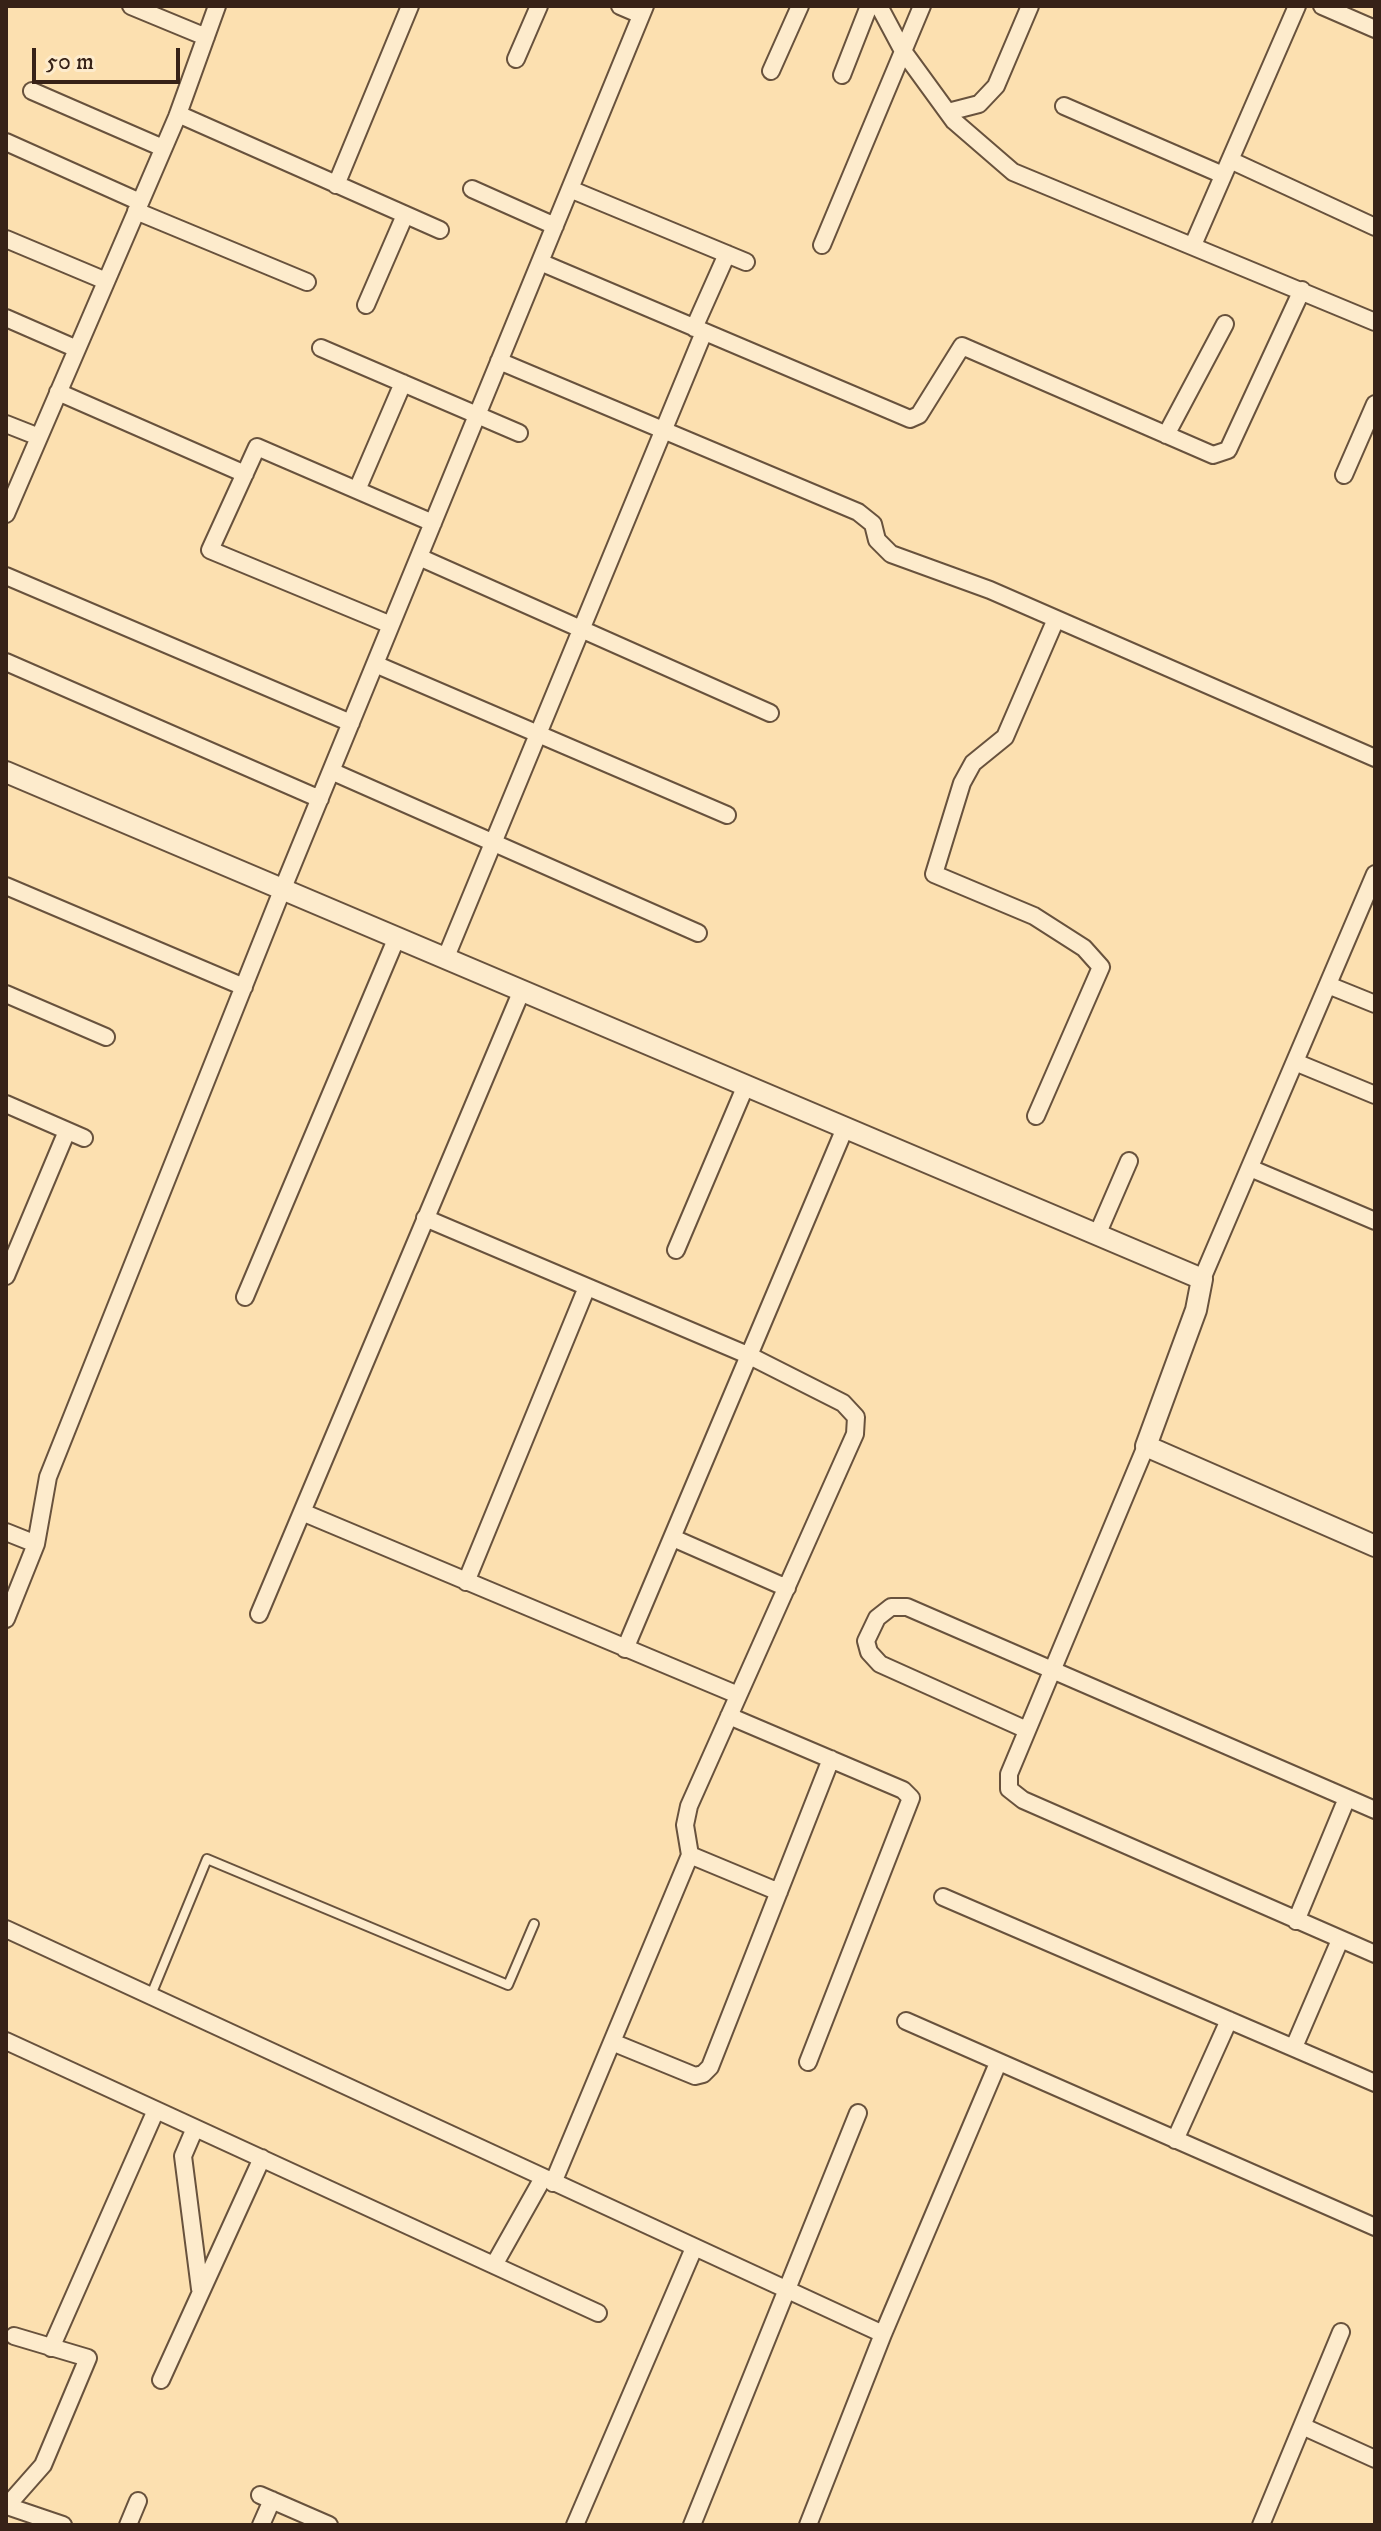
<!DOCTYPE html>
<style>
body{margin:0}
#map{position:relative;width:1381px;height:2531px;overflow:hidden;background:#fce0b0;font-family:"IM FELL DW Pica",serif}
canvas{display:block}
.frame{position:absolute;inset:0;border:8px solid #372217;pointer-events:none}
.scale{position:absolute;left:32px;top:48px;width:148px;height:36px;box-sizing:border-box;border:4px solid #372217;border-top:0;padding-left:10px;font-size:24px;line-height:28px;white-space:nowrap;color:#372217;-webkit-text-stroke:6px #fdebcc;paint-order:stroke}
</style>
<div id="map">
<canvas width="1381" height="2531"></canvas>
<div class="frame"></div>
<div class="scale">50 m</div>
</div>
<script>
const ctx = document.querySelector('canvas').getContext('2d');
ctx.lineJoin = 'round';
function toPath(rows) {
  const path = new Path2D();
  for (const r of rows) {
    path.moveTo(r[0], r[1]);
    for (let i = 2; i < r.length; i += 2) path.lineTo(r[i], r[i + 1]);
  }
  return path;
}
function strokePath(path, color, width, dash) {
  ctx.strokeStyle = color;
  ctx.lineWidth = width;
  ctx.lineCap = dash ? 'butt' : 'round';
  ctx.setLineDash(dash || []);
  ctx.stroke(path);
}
const service = toPath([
 [151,1995,207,1859,508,1985,534,1924]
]);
const minor = toPath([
 [131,6,206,37],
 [620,6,641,15],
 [879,6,903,51,954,121,1013,172,1375,322],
 [1322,6,1375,29],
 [516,59,539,6],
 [771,71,800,6],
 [842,75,869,6],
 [32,91,163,148],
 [1064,106,1223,175],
 [948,112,979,104,996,86,1030,6],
 [178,114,440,230],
 [6,142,140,202],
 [1230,160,1375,227],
 [336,185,410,6],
 [472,189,555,226],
 [570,189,746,262],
 [136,211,307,282],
 [6,239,106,281],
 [822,245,922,6],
 [1193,245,1297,6],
 [540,262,910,419,919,415,962,346,1213,455,1228,450,1302,290],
 [366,305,405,215],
 [6,318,77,349],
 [694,328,727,254],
 [321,348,519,433],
 [499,361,858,512,873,524,877,540,891,554,990,590,1375,758],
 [58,392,245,474],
 [6,424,39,437],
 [1166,435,1225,324],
 [1344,475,1375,404],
 [357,490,403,383],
 [6,514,177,117,217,6],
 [419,557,770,713],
 [6,576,351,723],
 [391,625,210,550,257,447,433,523],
 [6,662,320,799],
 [375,664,727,815],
 [331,771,698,933],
 [6,886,244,987],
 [446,957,704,332],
 [1328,985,1375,1004],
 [6,994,106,1037],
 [1295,1062,1375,1095],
 [6,1104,84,1138],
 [1036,1116,1101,967,1084,948,1034,916,934,874,962,783,973,763,1005,737,1056,619],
 [1250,1168,1375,1221],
 [425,1218,750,1356,843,1403,856,1417,855,1434,689,1806,685,1825,690,1855,553,2183],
 [1097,1235,1129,1161],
 [676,1250,746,1085],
 [6,1276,67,1131],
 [1202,1279,1375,874],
 [245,1297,397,937],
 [1146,1446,1009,1774,1009,1789,1023,1800,1375,1954],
 [302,1512,738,1695],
 [6,1532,36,1544],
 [673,1538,787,1588],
 [466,1582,587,1287],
 [259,1614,522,990],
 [6,1619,36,1544,48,1477,283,888,645,6],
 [625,1649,845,1128],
 [729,1716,903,1790,911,1798,808,2062],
 [1027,1730,880,1664,869,1652,866,1641,877,1618,891,1607,907,1607,1375,1810],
 [690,1855,779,1892],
 [943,1897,1375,2083],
 [1296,1921,1347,1798],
 [6,1929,883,2334,998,2063],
 [906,2021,1375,2227],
 [6,2041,598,2313],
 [612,2042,695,2076,703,2074,710,2067,831,1759],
 [1294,2047,1340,1940],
 [195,2128,183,2156,200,2289],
 [1175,2140,1229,2020],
 [494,2265,543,2178],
 [51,2348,156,2110],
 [161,2380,262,2158],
 [1302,2426,1375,2459],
 [260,2495,329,2525],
 [7,2506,63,2525],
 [6,2507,43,2465,88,2358,14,2336],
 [128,2525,138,2501],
 [261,2525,272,2500],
 [575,2525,694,2248],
 [692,2525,858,2113],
 [808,2525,883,2334],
 [1261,2525,1341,2332]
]);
const tertiary = toPath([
 [6,772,1202,1279,1196,1310,1146,1446,1375,1546]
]);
strokePath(service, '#68523d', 12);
strokePath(minor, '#68523d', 20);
strokePath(tertiary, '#68523d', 24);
strokePath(service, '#fdebcc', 8);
strokePath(minor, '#fdebcc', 16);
strokePath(tertiary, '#fdebcc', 20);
</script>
